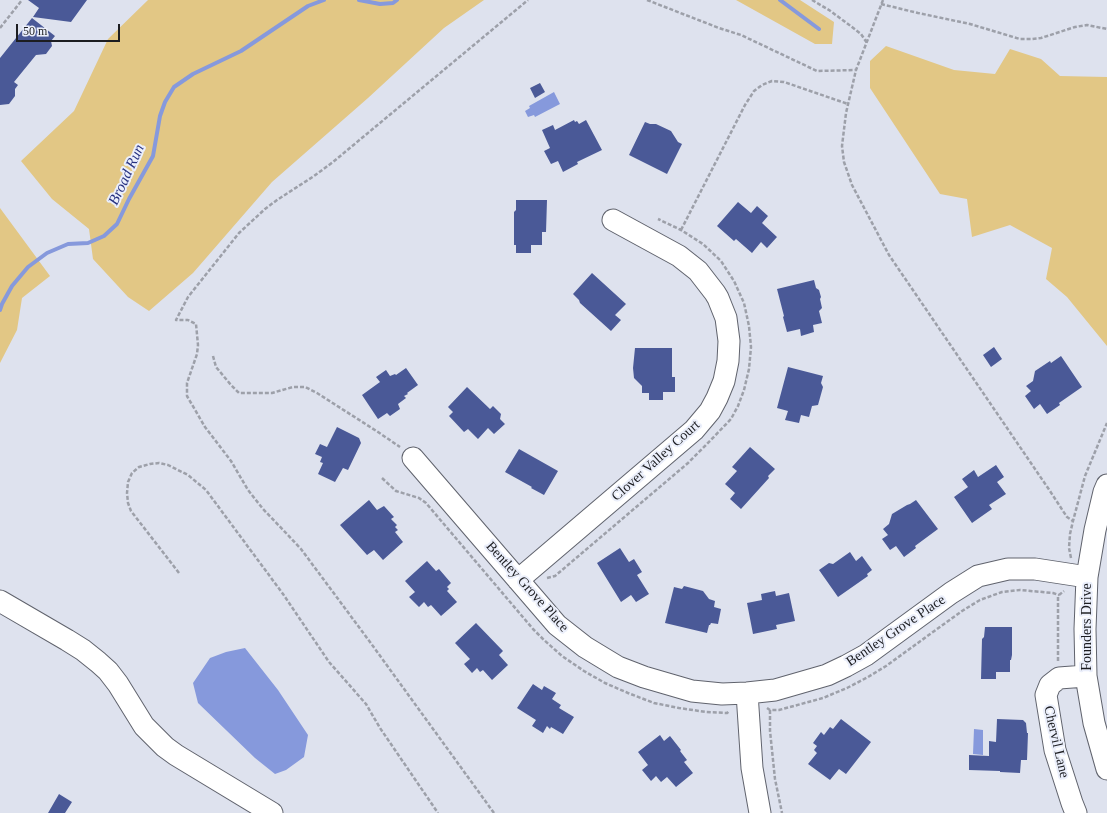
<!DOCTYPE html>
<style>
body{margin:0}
#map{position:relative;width:1107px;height:813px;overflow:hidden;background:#dee2ee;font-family:"Times New Roman",serif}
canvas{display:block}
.scale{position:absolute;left:16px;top:24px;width:104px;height:18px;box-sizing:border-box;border:2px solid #1c1d21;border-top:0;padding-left:5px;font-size:12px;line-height:14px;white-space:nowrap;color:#1c1d21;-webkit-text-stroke:3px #ebeffb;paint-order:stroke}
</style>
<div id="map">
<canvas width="1107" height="813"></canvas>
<div class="scale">50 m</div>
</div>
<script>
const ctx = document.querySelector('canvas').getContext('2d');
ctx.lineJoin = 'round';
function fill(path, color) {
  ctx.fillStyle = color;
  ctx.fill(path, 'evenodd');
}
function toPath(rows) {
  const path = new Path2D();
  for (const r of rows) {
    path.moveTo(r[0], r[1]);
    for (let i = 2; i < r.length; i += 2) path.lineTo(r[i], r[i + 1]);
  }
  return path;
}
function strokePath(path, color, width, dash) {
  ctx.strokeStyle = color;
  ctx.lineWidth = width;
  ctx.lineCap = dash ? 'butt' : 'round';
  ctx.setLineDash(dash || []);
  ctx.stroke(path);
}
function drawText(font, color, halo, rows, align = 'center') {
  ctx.font = font + ' "Times New Roman",serif';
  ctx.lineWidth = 4;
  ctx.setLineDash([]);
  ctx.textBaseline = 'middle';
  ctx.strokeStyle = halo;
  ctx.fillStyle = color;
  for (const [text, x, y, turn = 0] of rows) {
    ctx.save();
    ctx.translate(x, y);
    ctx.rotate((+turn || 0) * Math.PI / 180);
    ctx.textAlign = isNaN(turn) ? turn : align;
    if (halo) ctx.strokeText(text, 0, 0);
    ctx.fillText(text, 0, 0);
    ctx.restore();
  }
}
fill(toPath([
 [148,0,484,0,444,28,368,98,272,182,193,273,149,311,128,297,93,259,89,229,52,199,21,161,74,111,108,39],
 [736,0,800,0,834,22,832,44,815,44],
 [886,46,954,70,995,74,1010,49,1041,59,1060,76,1107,77,1107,346,1067,297,1046,279,1052,248,1010,225,972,237,967,199,940,194,870,88,870,61],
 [0,208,50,276,22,298,17,330,0,363]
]), '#e2c785');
fill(toPath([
 [554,92,560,104,535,117,534,115,528,117,525,111,530,108,529,106],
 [245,648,278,690,308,735,304,757,286,770,275,774,255,758,198,703,193,683,210,658,226,652],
 [974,729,983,730,983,755,973,754]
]), '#8699dc');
strokePath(toPath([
 [359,0,380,4,393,3,397,0],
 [780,0,819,29],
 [0,310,2,304,12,286,28,267,47,253,68,244,88,243,104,236,117,224,129,199,153,156,160,116,165,102,174,87,193,74,241,51,308,6,324,0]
]), '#8699dc', 4);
fill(toPath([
 [28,0,87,0,71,22,33,17,39,8],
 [32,18,55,36,51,41,52,46,46,54,36,55,14,82,18,85,15,89,15,96,9,104,0,105,0,58],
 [540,83,545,92,535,98,530,88],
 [574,120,575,122,577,121,579,124,586,120,602,150,577,162,578,164,563,172,558,161,551,164,544,151,550,148,542,130,553,125,555,130],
 [645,122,650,124,656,124,671,131,678,142,682,144,667,174,629,155],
 [516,200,547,200,546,232,542,232,542,245,531,245,531,253,516,253,516,245,514,245,514,212,516,210],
 [738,202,751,213,757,206,768,216,762,223,777,237,767,248,761,242,752,253,736,239,734,241,717,226],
 [592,273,626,304,615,315,621,320,611,331,580,303,579,300,573,294],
 [814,280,816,288,819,290,821,297,820,299,822,308,819,311,822,323,813,325,814,332,801,336,800,329,787,332,783,317,784,316,777,289],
 [994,347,1002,359,991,367,983,355],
 [635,348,672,348,672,377,675,377,675,392,663,392,663,400,649,400,649,393,642,393,642,386,634,378,633,368],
 [1061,356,1082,387,1059,403,1060,405,1047,414,1040,404,1034,409,1025,396,1031,391,1026,386,1033,381,1035,371,1050,361,1051,363],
 [788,367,823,376,821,383,823,387,818,405,812,406,809,417,801,415,799,423,785,420,788,411,777,408],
 [406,368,418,385,407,393,408,394,404,396,406,398,398,404,400,409,390,416,387,413,378,419,362,395,380,382,376,377,386,370,390,376,395,374,396,375],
 [467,387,490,409,493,406,501,414,500,419,505,424,494,434,488,428,478,439,468,429,464,432,449,416,453,412,448,407],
 [337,427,359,438,361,443,348,470,343,468,335,482,318,474,323,463,320,462,322,457,315,454,320,444,327,447],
 [750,447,775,469,768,476,769,478,741,509,730,499,735,493,725,484,737,471,732,467],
 [519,449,558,471,544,495,531,488,532,487,505,472],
 [996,465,1004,477,997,482,1006,494,989,505,992,509,972,523,954,497,968,487,962,479,974,470,978,477],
 [369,500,377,510,384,506,394,517,391,519,397,525,395,527,398,530,395,532,403,542,383,560,374,550,367,555,340,525],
 [916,500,938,529,915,546,916,548,904,557,896,546,890,550,882,539,888,535,883,529,889,524,892,514,907,505,910,504],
 [620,548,629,562,634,559,642,572,637,575,649,594,636,602,631,595,621,602,597,563],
 [850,552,856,561,862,556,872,570,867,574,868,576,838,597,819,570,829,563,833,564],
 [427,561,436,571,439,569,451,583,447,587,449,589,447,591,457,602,441,616,431,605,428,607,424,602,419,607,409,597,415,592,405,581],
 [684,586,703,591,709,599,715,601,714,607,721,609,718,624,711,623,710,625,709,625,707,633,665,623,674,587,682,589],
 [775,591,776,596,789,593,795,621,776,625,777,629,753,634,747,603,762,600,761,594],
 [476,623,503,651,499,655,508,665,492,680,483,670,480,672,477,668,472,673,464,664,470,659,455,643],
 [985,627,1012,627,1012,655,1011,660,1010,660,1010,672,996,672,996,679,981,679,982,639,984,637],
 [533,684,542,690,544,686,556,693,552,699,561,705,559,708,574,717,563,734,551,727,550,729,547,726,543,733,532,726,536,720,517,708],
 [841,719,871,742,846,774,839,769,830,780,808,764,817,753,814,750,817,746,813,743,821,732,824,735,830,727,833,729],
 [997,719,1023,720,1026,723,1027,733,1028,733,1027,760,1021,760,1020,773,1000,772,1000,771,969,770,969,755,989,756,989,741,996,742],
 [660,735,664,741,670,736,681,750,680,751,687,760,684,762,693,773,676,787,667,777,661,782,656,776,651,781,642,770,648,765,638,752],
 [59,794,72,802,65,813,48,813]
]), '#4a5997');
const minor = toPath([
 [413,458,557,625,585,647,618,667,644,677,692,691,722,694,747,693,775,690,827,675,846,666,866,655,951,593,978,576,1008,569,1035,569,1087,577],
 [1107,485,1104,492,1095,530,1087,577,1085,629,1086,676,1094,723,1107,769],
 [518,580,694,430,710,411,717,398,724,381,728,361,729,341,726,318,718,298,715,293,698,271,679,256,613,220],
 [0,601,67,640,83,650,98,662,108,671,118,684,144,726,165,747,176,755,272,813],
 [747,693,752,768,760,813],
 [1076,813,1072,803,1055,750,1046,695,1050,685,1059,678,1086,676]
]);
strokePath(minor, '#60636d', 23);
strokePath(toPath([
 [647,0,719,28,741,35,817,71,856,70],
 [812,0,829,10,848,24,861,34,867,43],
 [883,0,856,70,846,113,842,146,844,162,852,185,889,255,1050,491,1063,511,1067,517,1073,521],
 [881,4,918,13,970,24,1020,39,1032,39,1041,38,1075,27,1087,25,1107,29],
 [0,28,22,0],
 [681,230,745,105,754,91,762,85,772,81,784,82,848,104],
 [213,356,216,367,231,385,239,393,272,393,293,387,305,387,317,393,378,432,400,447],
 [382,478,396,491,419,498,426,503,533,629,544,640,562,656,584,671,605,683,628,693,654,703,679,708,706,712,727,713,729,711],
 [1071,558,1069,548,1070,534,1073,521,1085,476,1107,423],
 [179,573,131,511,128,503,127,493,128,482,132,473,139,467,150,464,159,463,168,465,188,475,206,490,283,594,329,662,366,704,380,728,438,813],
 [547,578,555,576,688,463,706,445,731,419,738,406,744,390,749,369,751,347,749,326,744,303,734,281,721,261,703,244,681,230,658,219],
 [1058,661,1058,597,1059,595,1064,591],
 [767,708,770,710,779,710,823,698,847,688,868,677,886,666,962,611,980,600,1002,592,1020,590,1053,593,1059,595],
 [770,710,770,731,775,779,782,813],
 [494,813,370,642,301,549,286,533,263,509,248,490,231,461,205,427,187,396,187,383,197,354,198,345,196,324,188,320,176,320,188,297,239,233,265,209,277,200,314,176,333,162,528,0]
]), '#9da0a9', 2.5, [4, 2]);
strokePath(minor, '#fff', 21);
drawText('14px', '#1c1d21', '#ebeffb', [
 ["Clover Valley Court",656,461,-42],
 ["Bentley Grove Place",527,587,48],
 ["Founders Drive",1087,627,-90],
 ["Bentley Grove Place",896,631,-34],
 ["Chervil Lane",1056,742,77]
]);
drawText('italic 15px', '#283381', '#ebeffb', [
 ["Broad Run",127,175,-65]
]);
</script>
